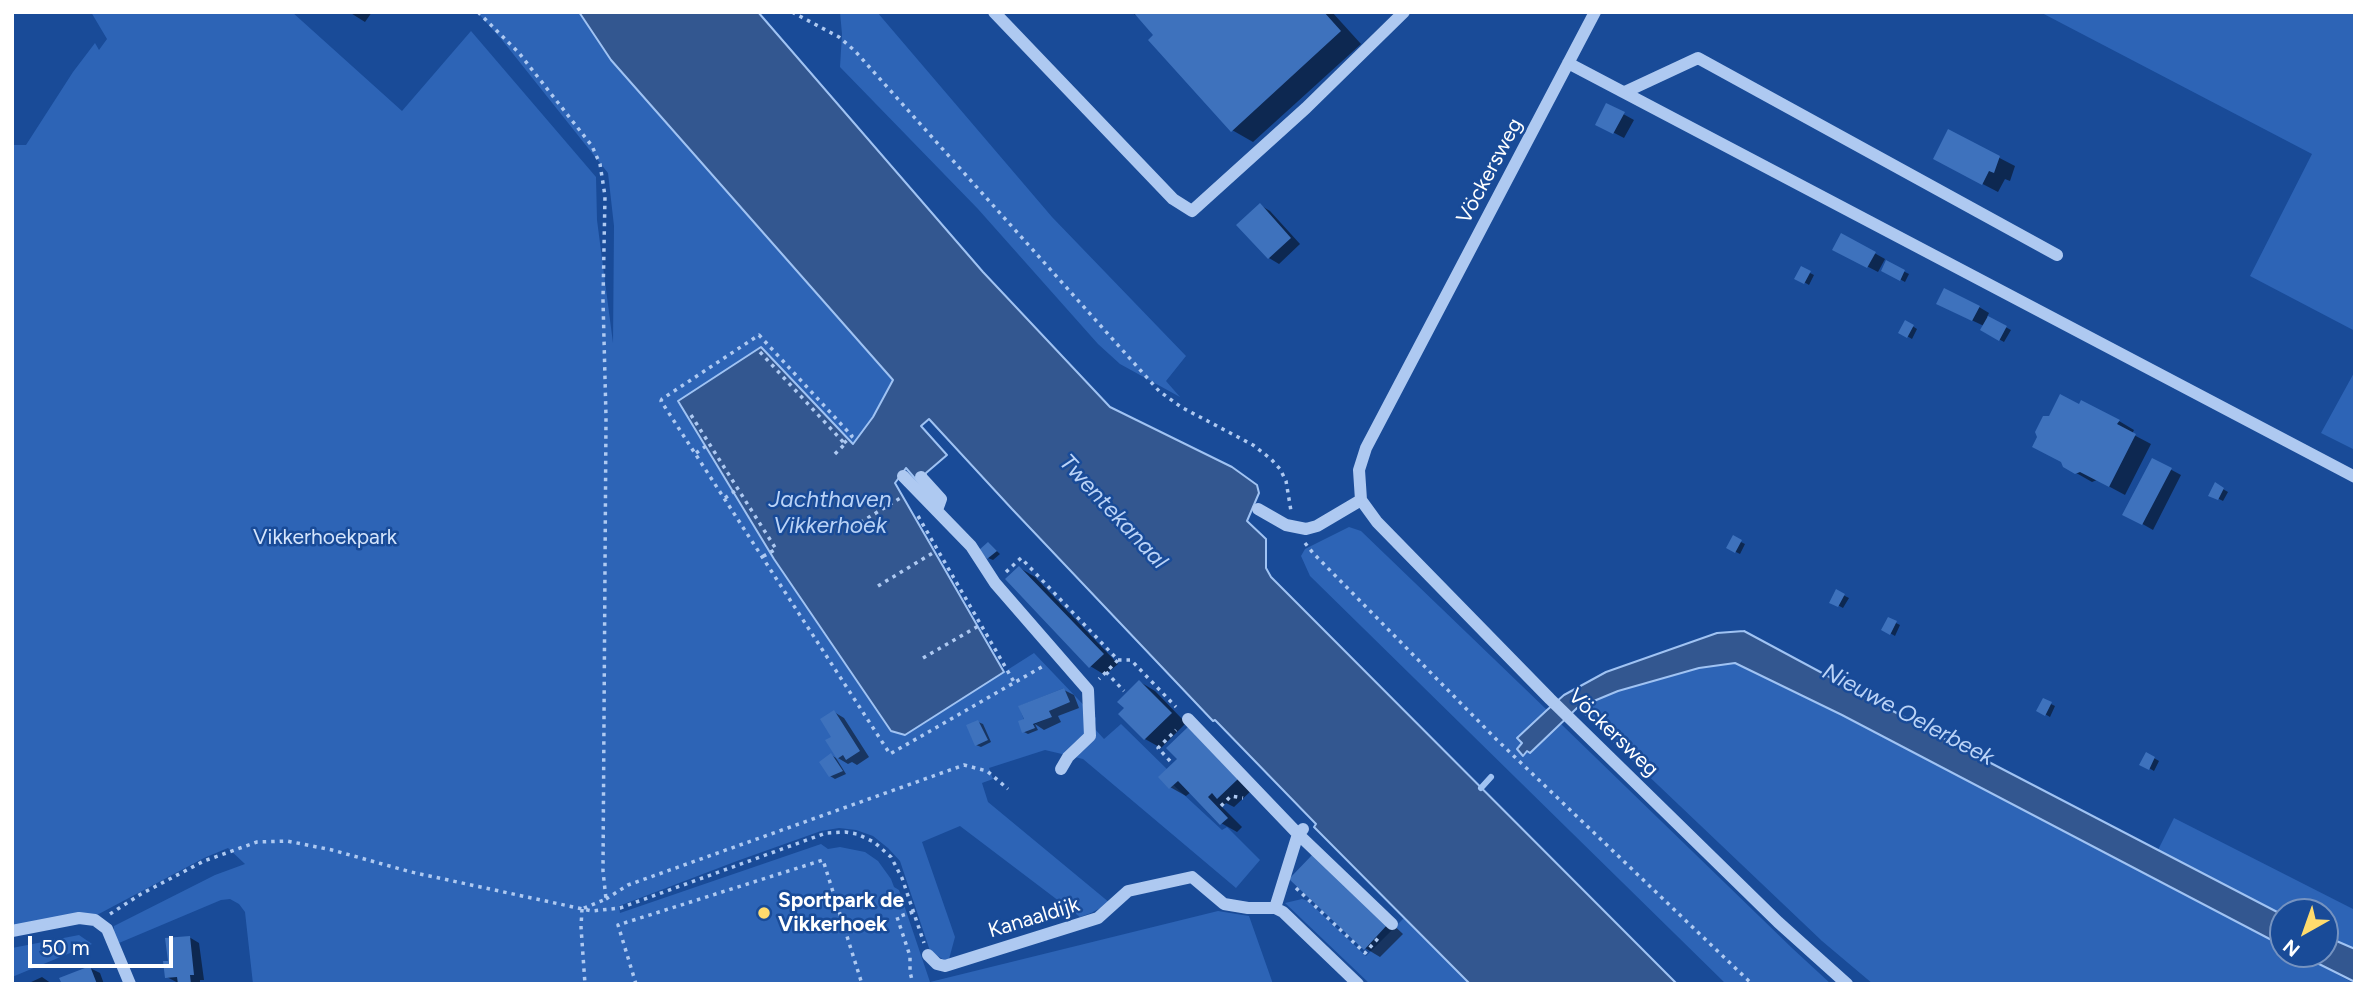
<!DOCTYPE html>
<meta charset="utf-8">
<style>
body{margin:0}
#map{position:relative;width:2367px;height:996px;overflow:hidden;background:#194b98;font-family:Figtree,sans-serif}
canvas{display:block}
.frame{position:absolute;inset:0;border:14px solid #fff;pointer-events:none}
.north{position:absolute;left:2269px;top:898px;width:70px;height:70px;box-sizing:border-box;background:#194b98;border:2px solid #7593c1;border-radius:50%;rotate:220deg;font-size:19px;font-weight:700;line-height:28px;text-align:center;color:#fff}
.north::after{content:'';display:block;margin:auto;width:24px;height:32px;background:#ffdb6d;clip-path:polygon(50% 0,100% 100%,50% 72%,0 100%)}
.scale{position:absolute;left:28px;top:936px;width:145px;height:32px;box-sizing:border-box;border:4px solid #fff;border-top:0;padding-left:9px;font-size:21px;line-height:24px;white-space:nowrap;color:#fff;-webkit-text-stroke:5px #194b98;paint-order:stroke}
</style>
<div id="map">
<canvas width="2367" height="996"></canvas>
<div class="frame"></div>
<div class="north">N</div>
<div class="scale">50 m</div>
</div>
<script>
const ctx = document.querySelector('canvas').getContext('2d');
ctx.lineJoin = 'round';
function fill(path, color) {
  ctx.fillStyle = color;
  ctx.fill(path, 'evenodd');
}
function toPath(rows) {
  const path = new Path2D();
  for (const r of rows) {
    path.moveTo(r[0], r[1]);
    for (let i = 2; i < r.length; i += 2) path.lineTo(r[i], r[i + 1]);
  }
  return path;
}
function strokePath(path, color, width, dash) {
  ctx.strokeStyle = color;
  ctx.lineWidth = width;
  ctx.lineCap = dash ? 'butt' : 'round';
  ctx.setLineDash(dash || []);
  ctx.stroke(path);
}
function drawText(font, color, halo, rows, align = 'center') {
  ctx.font = font + ' Figtree,sans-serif';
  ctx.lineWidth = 5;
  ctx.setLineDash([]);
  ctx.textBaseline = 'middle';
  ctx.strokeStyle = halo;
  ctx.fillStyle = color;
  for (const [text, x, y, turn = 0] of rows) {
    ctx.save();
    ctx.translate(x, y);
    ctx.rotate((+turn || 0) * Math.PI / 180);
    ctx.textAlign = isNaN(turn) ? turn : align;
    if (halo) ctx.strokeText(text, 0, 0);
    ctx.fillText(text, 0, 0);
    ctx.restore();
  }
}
fill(toPath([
 [91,12,292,12,402,111,471,31,596,177,597,220,613,343,614,226,608,173,502,40,477,12,579,12,611,60,893,381,873,417,853,444,762,348,679,401,774,560,890,731,905,735,1034,653,1096,718,1094,728,1104,739,1121,724,1173,775,1168,780,1222,830,1227,827,1260,860,1236,888,1083,759,1045,750,989,768,993,779,982,783,988,802,1110,903,1091,913,1080,917,960,826,922,842,955,937,949,959,944,960,930,951,900,861,888,848,873,836,856,830,839,828,821,831,737,861,619,906,620,913,821,844,828,849,840,847,865,852,878,861,891,879,894,887,899,890,930,982,1218,911,1249,916,1273,984,253,984,245,912,239,904,230,899,221,900,119,943,114,932,114,926,215,875,245,864,228,848,204,858,95,916,12,927,12,145,26,145,73,72,95,43,99,50,107,39],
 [1064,688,1049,711,1051,717,1033,725,1024,720,1019,706],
 [840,12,877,12,1052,217,1186,356,1166,381,1180,397,1120,364,1098,344,978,209,840,67,842,34],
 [2040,12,2355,12,2355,331,2250,276,2312,154],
 [2355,371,2355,450,2321,433],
 [1349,527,1361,531,1547,710,1517,738,1522,743,1517,749,1522,755,1527,751,1531,753,1560,723,1792,948,1831,984,1726,984,1310,576,1301,556,1305,549],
 [1735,663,1842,715,2283,946,2283,954,2299,954,2355,984,1873,984,1822,941,1577,708,1618,691,1699,668],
 [2174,818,2355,910,2355,949,2325,936,2325,912,2283,912,2283,915,2158,850],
 [1302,899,1308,901,1366,956,1405,917,1470,984,1370,984,1285,903],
 [79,935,92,944,12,977,12,948]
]), '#2d64b6');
const water = toPath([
 [579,12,758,12,983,272,1110,407,1232,467,1257,485,1259,493,1247,521,1266,539,1266,568,1271,577,1677,984,1470,984,1314,827,1316,824,1215,720,1213,721,1012,509,929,419,921,426,947,455,926,473,924,489,906,468,895,483,1004,672,905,735,891,731,774,559,678,401,761,347,853,444,873,417,893,380,611,60,579,12],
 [1744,631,1958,746,2283,915,2283,946,1842,715,1735,663,1699,668,1618,691,1577,708,1530,753,1527,751,1523,756,1517,749,1522,743,1517,738,1547,710,1564,695,1606,672,1717,633,1744,631],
 [2325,936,2355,949,2355,982,2299,954,2325,954,2325,936]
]);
fill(water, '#335790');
strokePath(water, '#a0c3f3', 2);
fill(toPath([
 [349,12,372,12,365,22],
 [1131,12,1332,12,1361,44,1253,142,1232,130,1156,35,1140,18],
 [1607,105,1634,120,1624,138,1597,124],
 [1949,132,2015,166,2010,181,2005,179,1998,192,1950,167],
 [1260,205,1270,211,1300,244,1279,264,1269,258],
 [1842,235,1885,259,1878,272,1834,249],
 [1887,263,1909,274,1905,282,1883,270],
 [1802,269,1814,275,1809,285,1797,278],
 [1979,307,1989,313,1987,317,2011,330,2004,342,1982,330,1984,326,1948,309],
 [1906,322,1917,329,1912,339,1900,332],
 [2119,421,2134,430,2132,434,2151,444,2125,495,2097,480,2092,482,2064,466],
 [2153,460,2181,475,2153,530,2125,514],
 [2216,485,2228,492,2223,501,2211,495],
 [1733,538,1745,544,1740,554,1728,548],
 [989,544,1000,554,993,560,988,558],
 [1020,568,1035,577,1118,664,1105,675,1090,666],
 [1837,592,1849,598,1843,608,1832,602],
 [1888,619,1900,625,1895,636,1883,629],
 [1140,682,1155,691,1186,723,1161,748,1145,739,1126,708],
 [1064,690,1074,695,1079,708,1058,716,1061,722,1044,730,1035,724,1038,730,1028,734,1024,732],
 [2043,700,2055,706,2050,717,2038,710],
 [834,712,844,718,869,757,857,765,852,762,848,764,838,758,833,737],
 [978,722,983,724,991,742,981,747,976,745],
 [1188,729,1253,789,1234,807,1226,803,1222,807,1242,827,1237,832,1221,823,1191,792,1186,796,1170,787],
 [2147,754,2159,761,2154,771,2142,764],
 [831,755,836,758,846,774,835,779,830,776],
 [1329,864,1403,934,1380,957,1365,948],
 [189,937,199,943,204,980,200,980,200,984,180,984,167,977,169,962],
 [90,968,100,973,104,984,64,984],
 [42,977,52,984,29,984,29,983]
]), '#0007');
strokePath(toPath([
 [1481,788,1491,777]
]), '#a0c3f3', 6);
fill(toPath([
 [1133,12,1324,12,1341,31,1231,132,1148,40,1153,35],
 [1606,103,1625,112,1613,134,1595,125],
 [1948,129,2000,156,1994,173,1989,171,1982,185,1933,159],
 [1260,203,1291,238,1268,259,1236,225],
 [1841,233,1876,252,1867,268,1832,250],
 [1886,260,1905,270,1900,281,1881,271],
 [1801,266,1811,271,1804,284,1794,279],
 [1944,288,1980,306,1972,321,1936,304],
 [1988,316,2007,326,1999,341,1980,330],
 [1905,320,1914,325,1907,338,1898,333],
 [2060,394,2079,404,2081,400,2120,420,2117,424,2136,434,2109,487,2080,472,2075,474,2063,467,2061,462,2032,447,2037,437,2035,432,2043,416,2049,416],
 [2152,458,2172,468,2142,525,2122,515],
 [2215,482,2224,488,2218,500,2208,496],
 [1733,535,1742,540,1735,553,1726,548],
 [988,542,997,551,987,559,979,550],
 [1019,566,1104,654,1089,668,1005,579],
 [1836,589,1845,594,1838,607,1829,603],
 [1888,617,1897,621,1890,635,1881,630],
 [1139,680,1172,713,1144,740,1118,714,1124,708,1117,702],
 [1064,688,1070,702,1049,711,1052,717,1033,724,1035,728,1022,733,1018,721,1024,719,1018,706],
 [2043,698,2052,702,2045,716,2036,711],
 [834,710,860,751,846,760,843,755,837,759,825,740,831,737,820,719],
 [978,720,988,740,975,746,966,725],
 [1188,727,1238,779,1217,799,1212,793,1208,797,1228,818,1220,825,1178,781,1169,789,1158,777,1177,759,1166,748],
 [2146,752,2155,757,2149,770,2139,765],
 [831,753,843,771,829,777,819,762],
 [1314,853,1388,924,1364,950,1289,879],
 [190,936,194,975,190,975,191,984,178,984,177,977,165,978,163,961,168,961,165,938],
 [90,966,97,984,62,984,59,978]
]), '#3e72bd');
strokePath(toPath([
 [478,12,519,53,592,146,600,164,605,196,603,300,606,417,603,871,606,899,582,909],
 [792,12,839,37,855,51,1159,391,1181,407,1253,445,1271,459,1280,469,1286,481,1291,511],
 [760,352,845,444,832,457],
 [691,415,776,549,762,557],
 [844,443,852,436,759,335,662,399,661,401,890,754,1045,665],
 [696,453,709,444],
 [725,498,738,489],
 [918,516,1014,682],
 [853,527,902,497],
 [1305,543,1313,553,1496,739,1752,984],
 [1006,572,1021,558,1118,660,1099,679],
 [878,586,936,551],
 [923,658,980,625],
 [1118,660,1131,660,1176,707],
 [1106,672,1124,691],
 [1170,761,1158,748,1176,730],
 [1221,806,1231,796,1243,798],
 [1296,888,1365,953,1381,935],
 [606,899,628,885,964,765,987,771,1008,789],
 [582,909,581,927,585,984],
 [913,912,897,917,910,956,910,972,913,984],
 [110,914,141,894,204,861,257,842,287,841,332,850,411,872,592,911,620,908,826,833,845,832,857,834,874,842,891,857,902,878,924,943],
 [636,984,618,925,823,860,862,984]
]), '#aec9f1', 3.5, [3.5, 5]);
strokePath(toPath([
 [994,12,1173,199,1192,211,1306,108,1404,12],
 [1595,12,1366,448,1359,470,1361,500,1377,522,1550,699,1778,922,1847,984],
 [1568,63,2355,477],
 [1625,92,1698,58,2057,255],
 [903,476,971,546,995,583,1088,690,1090,736,1068,757,1061,769],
 [921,477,941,499,937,510],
 [1258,509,1286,525,1306,529,1317,526,1361,500],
 [1188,719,1298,834,1392,924],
 [1275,908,1298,834,1303,829],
 [12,931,79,918,95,920,107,929,130,984],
 [928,955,937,964,945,966,1098,918,1128,891,1192,877,1224,904,1248,908,1275,908,1283,912,1358,984]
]), '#aec9f1', 12);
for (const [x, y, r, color] of [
 [764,913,7,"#ffdb6d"]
]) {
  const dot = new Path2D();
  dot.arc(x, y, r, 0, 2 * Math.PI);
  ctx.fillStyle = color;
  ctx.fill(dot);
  strokePath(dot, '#194b98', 2.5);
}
drawText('21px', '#fff', '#194b98', [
 ["Vöckersweg",1490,171,-62],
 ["Vöckersweg",1613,733,44],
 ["Kanaaldijk",1034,918,-17]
]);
drawText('21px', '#d5e5fc', '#194b98', [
 ["Vikkerhoekpark",325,538]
]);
drawText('bold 21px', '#fff', '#194b98', [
 ["Sportpark de",778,901],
 ["Vikkerhoek",778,925]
], 'left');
drawText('italic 23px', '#bad3f7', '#194b98', [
 ["Jachthaven",830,500],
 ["Vikkerhoek",830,526],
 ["Twentekanaal",1113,512,47],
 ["Nieuwe Oelerbeek",1908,715,28]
]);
</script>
